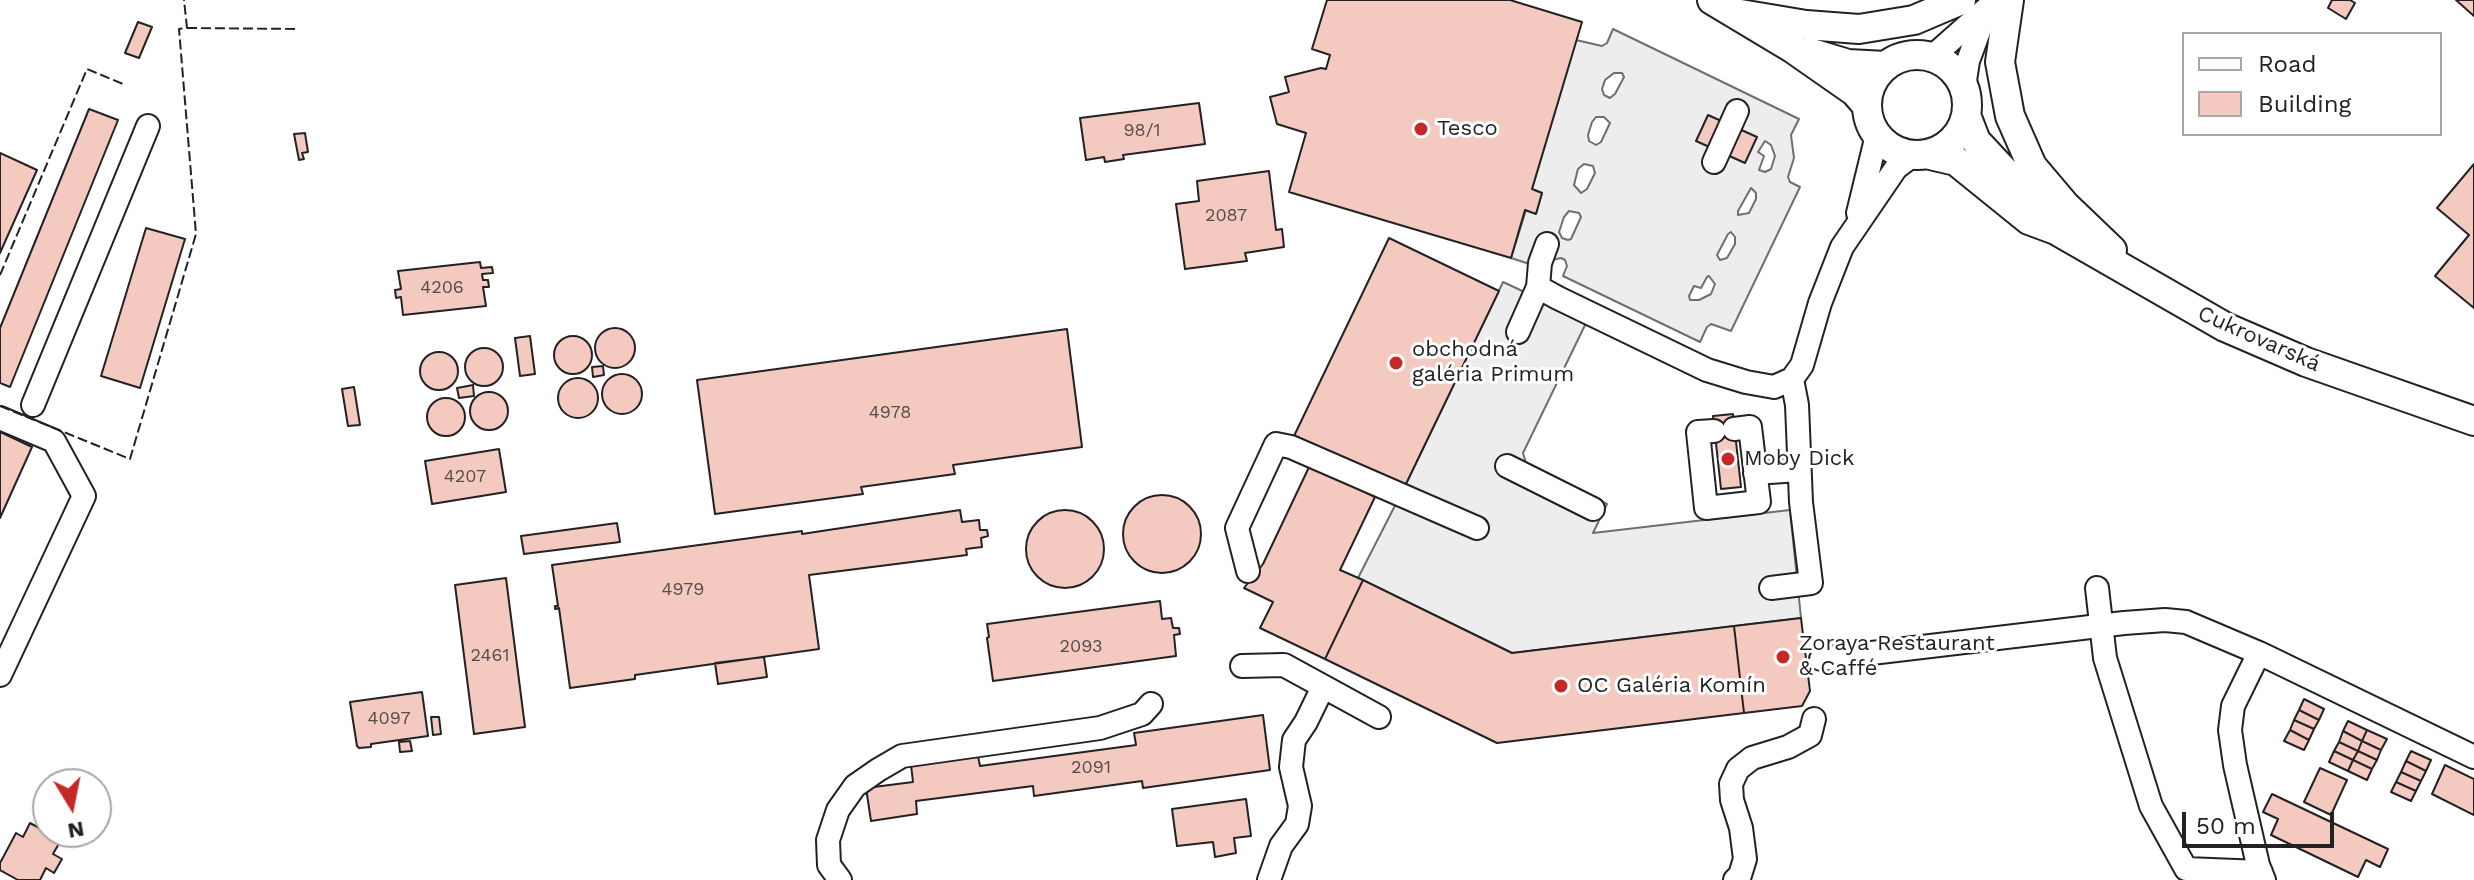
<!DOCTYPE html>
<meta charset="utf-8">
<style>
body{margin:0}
#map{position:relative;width:2474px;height:880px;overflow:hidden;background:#fff;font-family:"Work Sans",sans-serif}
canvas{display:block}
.legend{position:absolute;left:2182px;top:32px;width:260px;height:104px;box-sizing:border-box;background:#fff;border:2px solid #a7a7a7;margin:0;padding:10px 14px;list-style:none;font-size:24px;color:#222}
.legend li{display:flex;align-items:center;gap:16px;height:40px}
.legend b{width:40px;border:2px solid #a7a7a7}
.north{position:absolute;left:32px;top:768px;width:80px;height:80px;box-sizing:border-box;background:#fff;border:2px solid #a7a7a7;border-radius:50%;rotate:170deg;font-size:22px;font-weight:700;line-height:32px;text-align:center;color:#222}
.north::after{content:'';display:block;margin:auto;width:28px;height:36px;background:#c62828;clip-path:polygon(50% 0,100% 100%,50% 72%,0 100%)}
.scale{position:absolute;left:2182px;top:812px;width:152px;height:36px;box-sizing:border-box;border:4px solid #222;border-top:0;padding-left:10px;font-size:24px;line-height:28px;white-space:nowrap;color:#222;-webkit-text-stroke:6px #fff;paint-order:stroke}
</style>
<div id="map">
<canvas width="2474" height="880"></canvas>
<ul class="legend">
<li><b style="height:10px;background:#fff"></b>Road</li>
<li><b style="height:22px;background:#f3c9c0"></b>Building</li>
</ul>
<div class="north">N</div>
<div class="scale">50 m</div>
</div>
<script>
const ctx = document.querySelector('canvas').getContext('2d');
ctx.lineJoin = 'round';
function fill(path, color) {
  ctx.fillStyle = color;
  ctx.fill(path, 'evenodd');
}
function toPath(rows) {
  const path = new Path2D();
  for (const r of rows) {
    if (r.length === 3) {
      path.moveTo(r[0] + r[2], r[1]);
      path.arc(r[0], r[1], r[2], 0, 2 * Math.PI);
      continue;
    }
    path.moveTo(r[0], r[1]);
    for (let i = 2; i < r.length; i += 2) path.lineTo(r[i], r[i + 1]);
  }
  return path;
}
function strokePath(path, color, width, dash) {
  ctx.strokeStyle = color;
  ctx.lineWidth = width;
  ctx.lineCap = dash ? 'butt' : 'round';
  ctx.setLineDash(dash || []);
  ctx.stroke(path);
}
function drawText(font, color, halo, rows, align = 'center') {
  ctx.font = font + ' "Work Sans",sans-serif';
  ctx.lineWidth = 6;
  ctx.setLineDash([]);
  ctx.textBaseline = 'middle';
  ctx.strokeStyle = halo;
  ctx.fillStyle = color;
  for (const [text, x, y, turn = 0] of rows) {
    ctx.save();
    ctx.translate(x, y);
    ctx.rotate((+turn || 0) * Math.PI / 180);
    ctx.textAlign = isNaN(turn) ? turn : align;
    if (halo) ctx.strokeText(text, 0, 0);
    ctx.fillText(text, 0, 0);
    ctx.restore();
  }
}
const parking = toPath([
 [1613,29,1799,119,1791,135,1794,158,1788,177,1790,182,1800,187,1731,331,1711,324,1707,327,1700,342,1563,276,1567,266,1565,260,1561,258,1552,260,1548,270,1511,258,1526,210,1536,213,1542,193,1532,189,1576,40,1602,46,1607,43,1613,29],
 [1614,73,1622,73,1624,77,1615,94,1610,98,1604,95,1602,89,1605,80,1614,73],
 [1596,117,1604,117,1610,123,1601,142,1596,145,1589,141,1588,135,1592,122,1596,117],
 [1765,141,1771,145,1775,156,1771,169,1765,172,1759,170,1764,156,1758,152,1765,141],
 [1584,164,1593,166,1595,173,1587,189,1581,193,1574,185,1578,169,1584,164],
 [1751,188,1756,193,1756,199,1749,213,1738,215,1738,211,1751,188],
 [1569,211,1579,213,1581,217,1571,239,1568,240,1562,238,1559,232,1564,217,1569,211],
 [1731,232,1735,237,1735,244,1727,258,1720,260,1717,255,1728,234,1731,232],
 [1709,276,1715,284,1711,294,1699,300,1690,300,1689,296,1694,286,1701,288,1707,277,1709,276],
 [1503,282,1587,321,1523,453,1527,466,1607,504,1593,533,1790,510,1801,618,1512,653,1358,578,1404,488,1503,282]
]);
fill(parking, '#ededed');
strokePath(parking, '#6f6f6f', 2);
const building = toPath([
 [1327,0,1510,0,1582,22,1532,189,1542,193,1536,214,1525,210,1511,258,1289,192,1306,133,1277,124,1270,97,1289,92,1285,77,1321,68,1326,69,1330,55,1312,49,1327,0],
 [2332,0,2350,0,2355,3,2346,19,2328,8,2332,0],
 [2456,0,2474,0,2474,16,2456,0],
 [138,22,152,27,139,58,125,53,138,22],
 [1199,103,1205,144,1123,155,1124,159,1105,162,1104,157,1086,160,1080,118,1199,103],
 [89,109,118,120,10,387,0,383,0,328,89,109],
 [1708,115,1757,137,1745,163,1696,141,1708,115],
 [305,133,308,152,302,153,304,159,299,160,294,134,305,133],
 [0,153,37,170,0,253,0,153],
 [2474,164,2474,308,2435,276,2469,235,2437,208,2474,164],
 [1269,171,1276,230,1282,229,1284,247,1245,253,1247,261,1185,269,1176,204,1199,201,1197,181,1269,171],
 [146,228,185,239,140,388,101,376,146,228],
 [1389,238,1499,291,1404,488,1294,436,1389,238],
 [480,262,481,268,492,267,493,273,482,274,483,280,488,280,489,287,483,287,486,306,403,315,401,297,396,298,395,290,401,289,398,271,480,262],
 [615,348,20],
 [1067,329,1082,447,953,465,955,474,861,487,863,494,715,514,697,380,1067,329],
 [573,355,19],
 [530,336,535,374,520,376,515,338,530,336],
 [484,367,19],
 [439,371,19],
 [603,366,604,375,593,377,592,367,603,366],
 [622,394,20],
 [578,398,20],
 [473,385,474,396,459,398,457,388,473,385],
 [354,387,360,425,348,426,342,389,354,387],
 [489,411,19],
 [446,417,19],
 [1733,414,1741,487,1721,489,1713,416,1733,414],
 [0,432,32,447,0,518,0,432],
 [499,449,506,492,432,504,425,461,499,449],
 [1310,465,1375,497,1340,570,1363,580,1325,659,1260,628,1273,602,1244,588,1263,564,1310,465],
 [1162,534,39],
 [960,510,962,522,979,520,980,530,987,530,988,536,981,538,982,547,966,549,967,555,809,575,819,649,635,675,635,679,570,688,559,608,555,609,555,606,558,606,552,565,802,531,802,534,960,510],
 [1065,549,39],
 [617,523,620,542,524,554,521,536,617,523],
 [506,578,525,727,474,734,455,585,506,578],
 [1363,580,1512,653,1734,626,1744,713,1497,743,1325,659,1363,580],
 [1160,601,1162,619,1171,618,1173,628,1179,628,1180,634,1174,635,1176,656,993,681,987,638,989,637,987,624,1160,601],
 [1801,618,1810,691,1802,706,1744,713,1734,626,1801,618],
 [764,657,767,677,718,684,715,663,764,657],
 [422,692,428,736,371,744,371,747,359,748,357,746,350,702,422,692],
 [2304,699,2324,709,2319,720,2299,710,2304,699],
 [2299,710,2319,720,2314,729,2294,720,2299,710],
 [1263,715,1270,770,1143,788,1142,781,1034,796,1033,786,916,801,917,814,871,821,866,788,913,782,911,765,978,756,980,766,1136,745,1134,733,1263,715],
 [431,717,439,717,441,734,433,735,431,717],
 [2294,720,2314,729,2309,740,2290,730,2294,720],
 [2348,721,2367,730,2362,741,2343,731,2348,721],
 [2290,730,2309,740,2304,750,2284,741,2290,730],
 [2367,730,2387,739,2381,750,2362,741,2367,730],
 [2343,731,2362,741,2358,751,2339,742,2343,731],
 [410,741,412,751,400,752,399,742,410,741],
 [2362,741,2381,750,2377,760,2358,751,2362,741],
 [2339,742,2358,751,2353,760,2334,751,2339,742],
 [2334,751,2353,760,2348,771,2329,762,2334,751],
 [2358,751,2377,760,2372,769,2353,760,2358,751],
 [2411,751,2431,760,2426,771,2406,761,2411,751],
 [2353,760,2372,769,2367,780,2348,771,2353,760],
 [2406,761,2426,771,2421,781,2401,772,2406,761],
 [2445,765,2474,779,2474,815,2432,794,2445,765],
 [2320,768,2347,780,2331,815,2304,802,2320,768],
 [2401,772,2421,781,2416,791,2396,782,2401,772],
 [2396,782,2416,791,2411,801,2391,792,2396,782],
 [2272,794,2388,849,2380,867,2366,860,2358,877,2271,835,2278,819,2263,812,2272,794],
 [1246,799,1251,836,1234,838,1236,853,1215,857,1213,842,1177,846,1172,809,1246,799],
 [30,823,61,840,53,854,62,859,54,873,46,868,40,880,18,880,0,870,0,863,16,833,23,837,30,823]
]);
fill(building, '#f3c9c0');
strokePath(building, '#222', 2);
const minor = toPath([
 [1932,57,1985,10],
 [1964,87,1968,61,1988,7],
 [1714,162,1737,111],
 [1858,213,1877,135],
 [1538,287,1558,298,1707,370,1746,382,1774,387,1792,379,1802,365,1820,303,1842,247,1896,168,1913,155],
 [1518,332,1538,287,1540,263,1547,244],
 [33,405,148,126],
 [0,418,54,441,84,496,0,675],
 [1714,431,1698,432,1706,508,1759,502,1750,427,1734,429],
 [1507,466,1593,509],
 [1755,473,1799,470],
 [1248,571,1237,528,1276,444,1291,447,1477,528],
 [1771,588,1811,583,1801,502,1797,405,1792,379],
 [2097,588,2105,658,2151,806,2186,869,2261,872],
 [2259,653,2233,706,2230,730,2235,765,2258,865,2264,880],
 [1821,659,2124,623,2165,620,2186,622,2259,653,2474,757],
 [1242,666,1284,665,1379,717],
 [840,880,829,865,828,840,838,810,855,786,878,770,902,756,1100,728,1142,714,1151,704],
 [1269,880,1281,846,1297,824,1300,806,1291,767,1294,740,1306,722,1323,687],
 [1735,880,1740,875,1745,859,1741,828,1732,800,1731,784,1738,769,1752,758,1788,747,1810,735,1814,719]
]);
const major = toPath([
 [1712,0,1792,48,1855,92,1867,106],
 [2009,0,2000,62,2010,116,2032,166,2065,205,2112,250],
 [1734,13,1806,25,1859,29,1914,20,1961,0],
 [1808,52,1848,64,1886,66],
 [1917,105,50],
 [1966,115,1976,141,2049,219],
 [1926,154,1956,161,2029,220,2056,230,2225,327,2306,362,2474,421]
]);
strokePath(minor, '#222', 26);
strokePath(major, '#222', 32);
strokePath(minor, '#fff', 22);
strokePath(major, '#fff', 28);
strokePath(toPath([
 [187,28,299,29],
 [0,275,87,69,123,84],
 [0,406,130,459,196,234,179,29,187,28,184,0]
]), '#222', 2, [10, 4]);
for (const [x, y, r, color] of [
 [1421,129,8,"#c62828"],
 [1396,363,8,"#c62828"],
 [1728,459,8,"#c62828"],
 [1783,657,8,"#c62828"],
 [1561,686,8,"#c62828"]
]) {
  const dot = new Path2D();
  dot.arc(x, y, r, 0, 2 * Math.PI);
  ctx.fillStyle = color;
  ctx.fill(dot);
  strokePath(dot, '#fff', 3);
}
drawText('18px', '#564c4a', null, [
 ["98/1",1142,131],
 ["2087",1226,216],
 ["4206",442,288],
 ["4978",890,413],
 ["4207",465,477],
 ["4979",683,590],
 ["2093",1081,647],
 ["2461",490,656],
 ["4097",389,719],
 ["2091",1091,768]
]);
drawText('22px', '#222', '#fff', [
 ["Tesco",1437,129],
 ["obchodná",1412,350],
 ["galéria Primum",1412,375],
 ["Moby Dick",1744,459],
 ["Zoraya Restaurant",1799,644],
 ["& Caffé",1799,669],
 ["OC Galéria Komín",1577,686]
], 'left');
drawText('22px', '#222', '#fff', [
 ["Cukrovarská",2259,339,24]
]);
</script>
